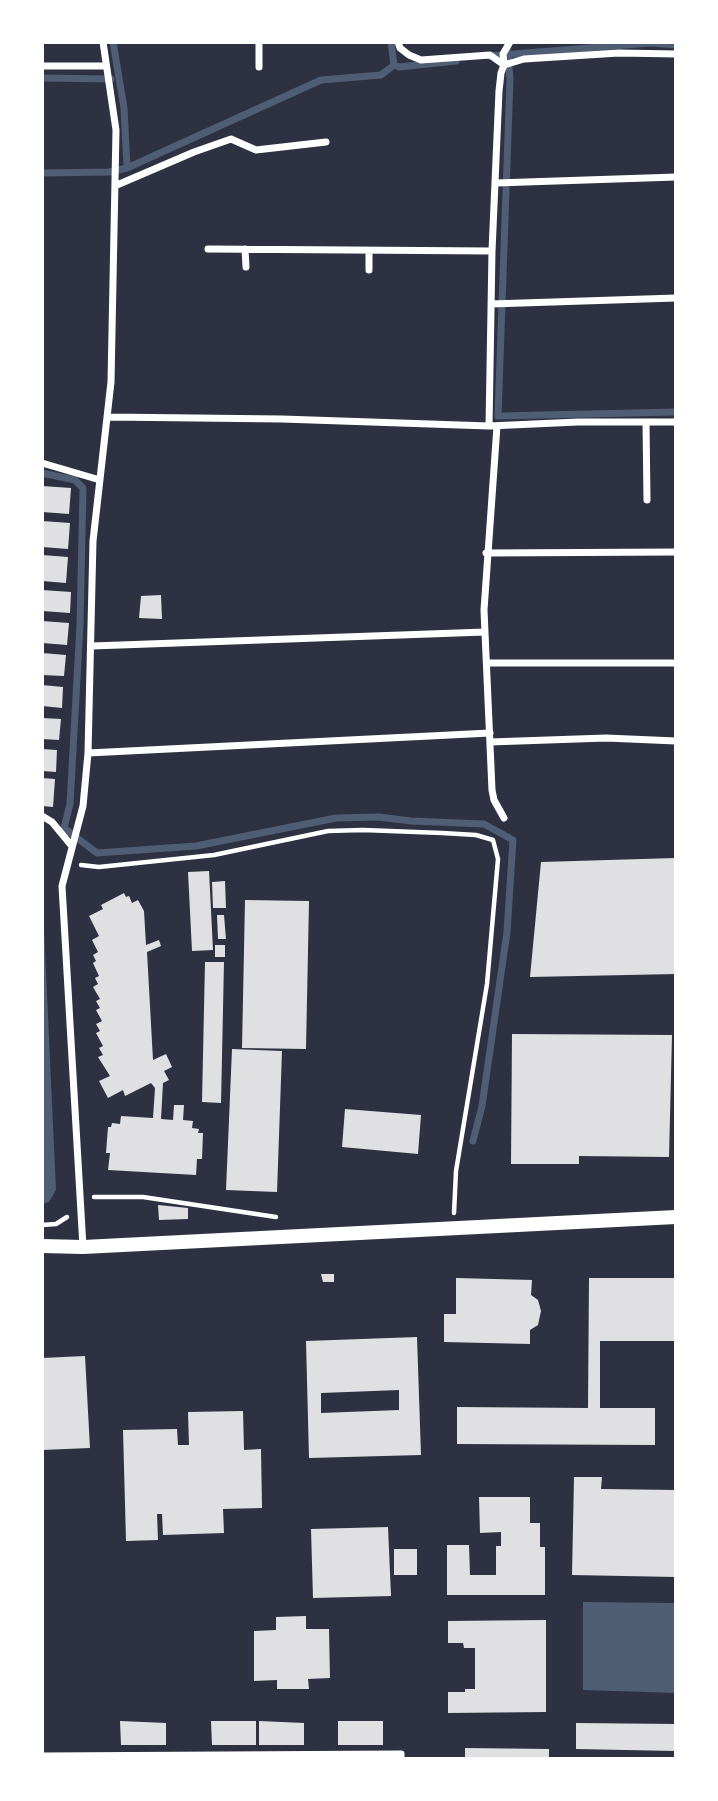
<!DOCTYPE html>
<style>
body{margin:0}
#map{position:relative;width:718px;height:1801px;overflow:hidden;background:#2d3142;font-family:Rubik,sans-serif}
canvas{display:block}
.frame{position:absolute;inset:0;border:44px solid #fff;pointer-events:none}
</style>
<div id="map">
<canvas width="718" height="1801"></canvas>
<div class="frame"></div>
</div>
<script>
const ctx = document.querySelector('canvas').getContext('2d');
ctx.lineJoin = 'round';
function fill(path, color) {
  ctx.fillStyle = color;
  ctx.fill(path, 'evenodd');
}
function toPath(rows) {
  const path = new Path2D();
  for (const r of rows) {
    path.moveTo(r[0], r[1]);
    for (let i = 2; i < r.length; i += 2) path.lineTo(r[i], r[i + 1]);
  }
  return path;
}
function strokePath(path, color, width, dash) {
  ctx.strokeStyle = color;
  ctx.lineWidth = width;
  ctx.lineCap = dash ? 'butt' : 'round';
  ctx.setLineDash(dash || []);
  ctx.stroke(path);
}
fill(toPath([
 [42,885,56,1190,49,1202,42,1204],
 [583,1602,676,1603,676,1693,583,1690]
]), '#4f5d75');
strokePath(toPath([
 [113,42,124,108,127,168],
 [391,42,394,65,399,67,456,61],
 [507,46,510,79,498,416,676,412],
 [489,56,650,43,676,45],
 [42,78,111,79],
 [42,173,109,172,127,168,321,80,381,75,394,65],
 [42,473,75,480,83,488,80,625,70,804,64,828,97,853,196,846,336,818,379,817,411,821,484,824,513,840,507,932,482,1106,473,1141]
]), '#4f5d75', 7);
fill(toPath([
 [42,486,71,488,69,514,42,512],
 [42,521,70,523,68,549,42,547],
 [42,555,68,557,66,583,42,581],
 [42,590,71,592,70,613,42,611],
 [161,595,162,619,139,618,141,596],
 [42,621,69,623,67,645,42,643],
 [42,653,66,655,64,676,42,675],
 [42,685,63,687,62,708,42,706],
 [42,718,61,719,59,740,42,739],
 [42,749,57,750,56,772,42,771],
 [42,778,55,779,53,807,42,806],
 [676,858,676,974,530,977,541,862],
 [209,871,213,950,192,951,188,872],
 [225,881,226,908,213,908,212,882],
 [124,893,126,897,129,896,132,903,138,900,144,911,146,945,159,940,161,946,147,952,153,1060,166,1054,172,1067,164,1071,169,1080,163,1083,161,1119,173,1120,174,1105,184,1105,183,1120,193,1121,192,1128,199,1129,198,1133,203,1133,202,1159,197,1159,196,1175,108,1170,110,1153,106,1153,108,1127,111,1127,112,1123,120,1124,121,1116,153,1118,155,1088,151,1083,125,1096,123,1090,108,1098,99,1081,110,1076,98,1057,103,1055,99,1048,103,1046,96,1033,100,1031,96,1024,102,1021,96,1010,100,1008,96,1001,100,999,93,987,98,984,95,978,99,976,93,963,96,961,93,955,98,952,92,940,99,936,89,916,103,909,101,905],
 [245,900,309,901,306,1049,242,1048],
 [217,915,224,915,226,939,218,939],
 [215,945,225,945,225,957,215,957],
 [205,962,224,962,221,1103,202,1102],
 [512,1034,672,1035,669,1157,579,1156,579,1164,511,1164],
 [232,1049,282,1051,277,1192,226,1190],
 [345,1109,421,1115,418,1154,342,1147],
 [158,1205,188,1208,188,1219,159,1220],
 [321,1274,334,1274,334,1282,323,1282],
 [456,1278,532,1280,531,1295,538,1300,541,1311,538,1325,530,1330,530,1344,444,1342,444,1314,456,1314],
 [589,1278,676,1278,676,1341,600,1341,600,1408,655,1408,655,1445,457,1444,457,1407,588,1408],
 [417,1337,421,1455,309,1458,306,1341],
 [399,1390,399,1410,321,1413,321,1393],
 [85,1356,90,1448,42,1450,42,1358],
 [243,1411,244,1450,261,1449,262,1508,223,1509,224,1533,163,1535,162,1514,157,1514,158,1540,126,1541,123,1430,177,1429,178,1445,189,1445,188,1412],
 [574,1477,602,1477,601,1489,676,1490,676,1577,572,1575],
 [479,1497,530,1497,530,1523,540,1523,540,1547,545,1547,545,1595,447,1595,447,1545,469,1545,470,1575,496,1575,496,1546,501,1546,501,1532,480,1533],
 [388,1527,391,1596,313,1598,311,1529],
 [394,1549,417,1549,417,1575,394,1575],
 [306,1616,306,1629,329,1629,330,1678,308,1679,309,1689,277,1689,277,1680,254,1681,254,1631,276,1630,276,1617],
 [546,1620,546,1712,448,1713,448,1692,465,1692,465,1689,475,1689,475,1648,464,1648,463,1643,448,1643,448,1621],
 [120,1721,166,1723,166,1745,121,1745],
 [211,1721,256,1721,256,1745,212,1745],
 [259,1721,304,1723,304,1745,259,1745],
 [338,1721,383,1721,383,1745,338,1745],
 [576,1723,676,1724,676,1751,576,1749],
 [465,1748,549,1749,549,1759,465,1759]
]), '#e0e0e3');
strokePath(toPath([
 [81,865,99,867,214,855,328,831,363,830,442,833,476,835,493,840,498,859,487,984,456,1171,454,1213],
 [94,1197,143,1197,276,1217],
 [42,1225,56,1224,67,1217]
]), '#fff', 4.5);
strokePath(toPath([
 [259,42,259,67],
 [398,42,400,48,409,55,421,60,490,55,504,65],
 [504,64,503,54,510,42],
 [42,66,105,66],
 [496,183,676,177],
 [117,185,194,152,231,139,256,150,326,142],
 [208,249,492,251],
 [245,249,246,267],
 [369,251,369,270],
 [491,304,676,298],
 [108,417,282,419,489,426,578,422,676,422],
 [646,422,647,500],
 [489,426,492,251,499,91,501,73,504,65,524,59,619,53,676,54],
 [497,426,484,610,492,790,494,800,504,818],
 [42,463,100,480],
 [486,553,676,552],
 [92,646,485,632],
 [487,663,676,663],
 [490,742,606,738,676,741],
 [88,753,490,733],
 [42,816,52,822,71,845],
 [83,1247,62,886,83,806,88,753,93,541,111,382,116,130,103,42],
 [42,1756,401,1754,401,1759]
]), '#fff', 7);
strokePath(toPath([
 [42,1246,83,1247,676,1217]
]), '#fff', 14);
</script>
